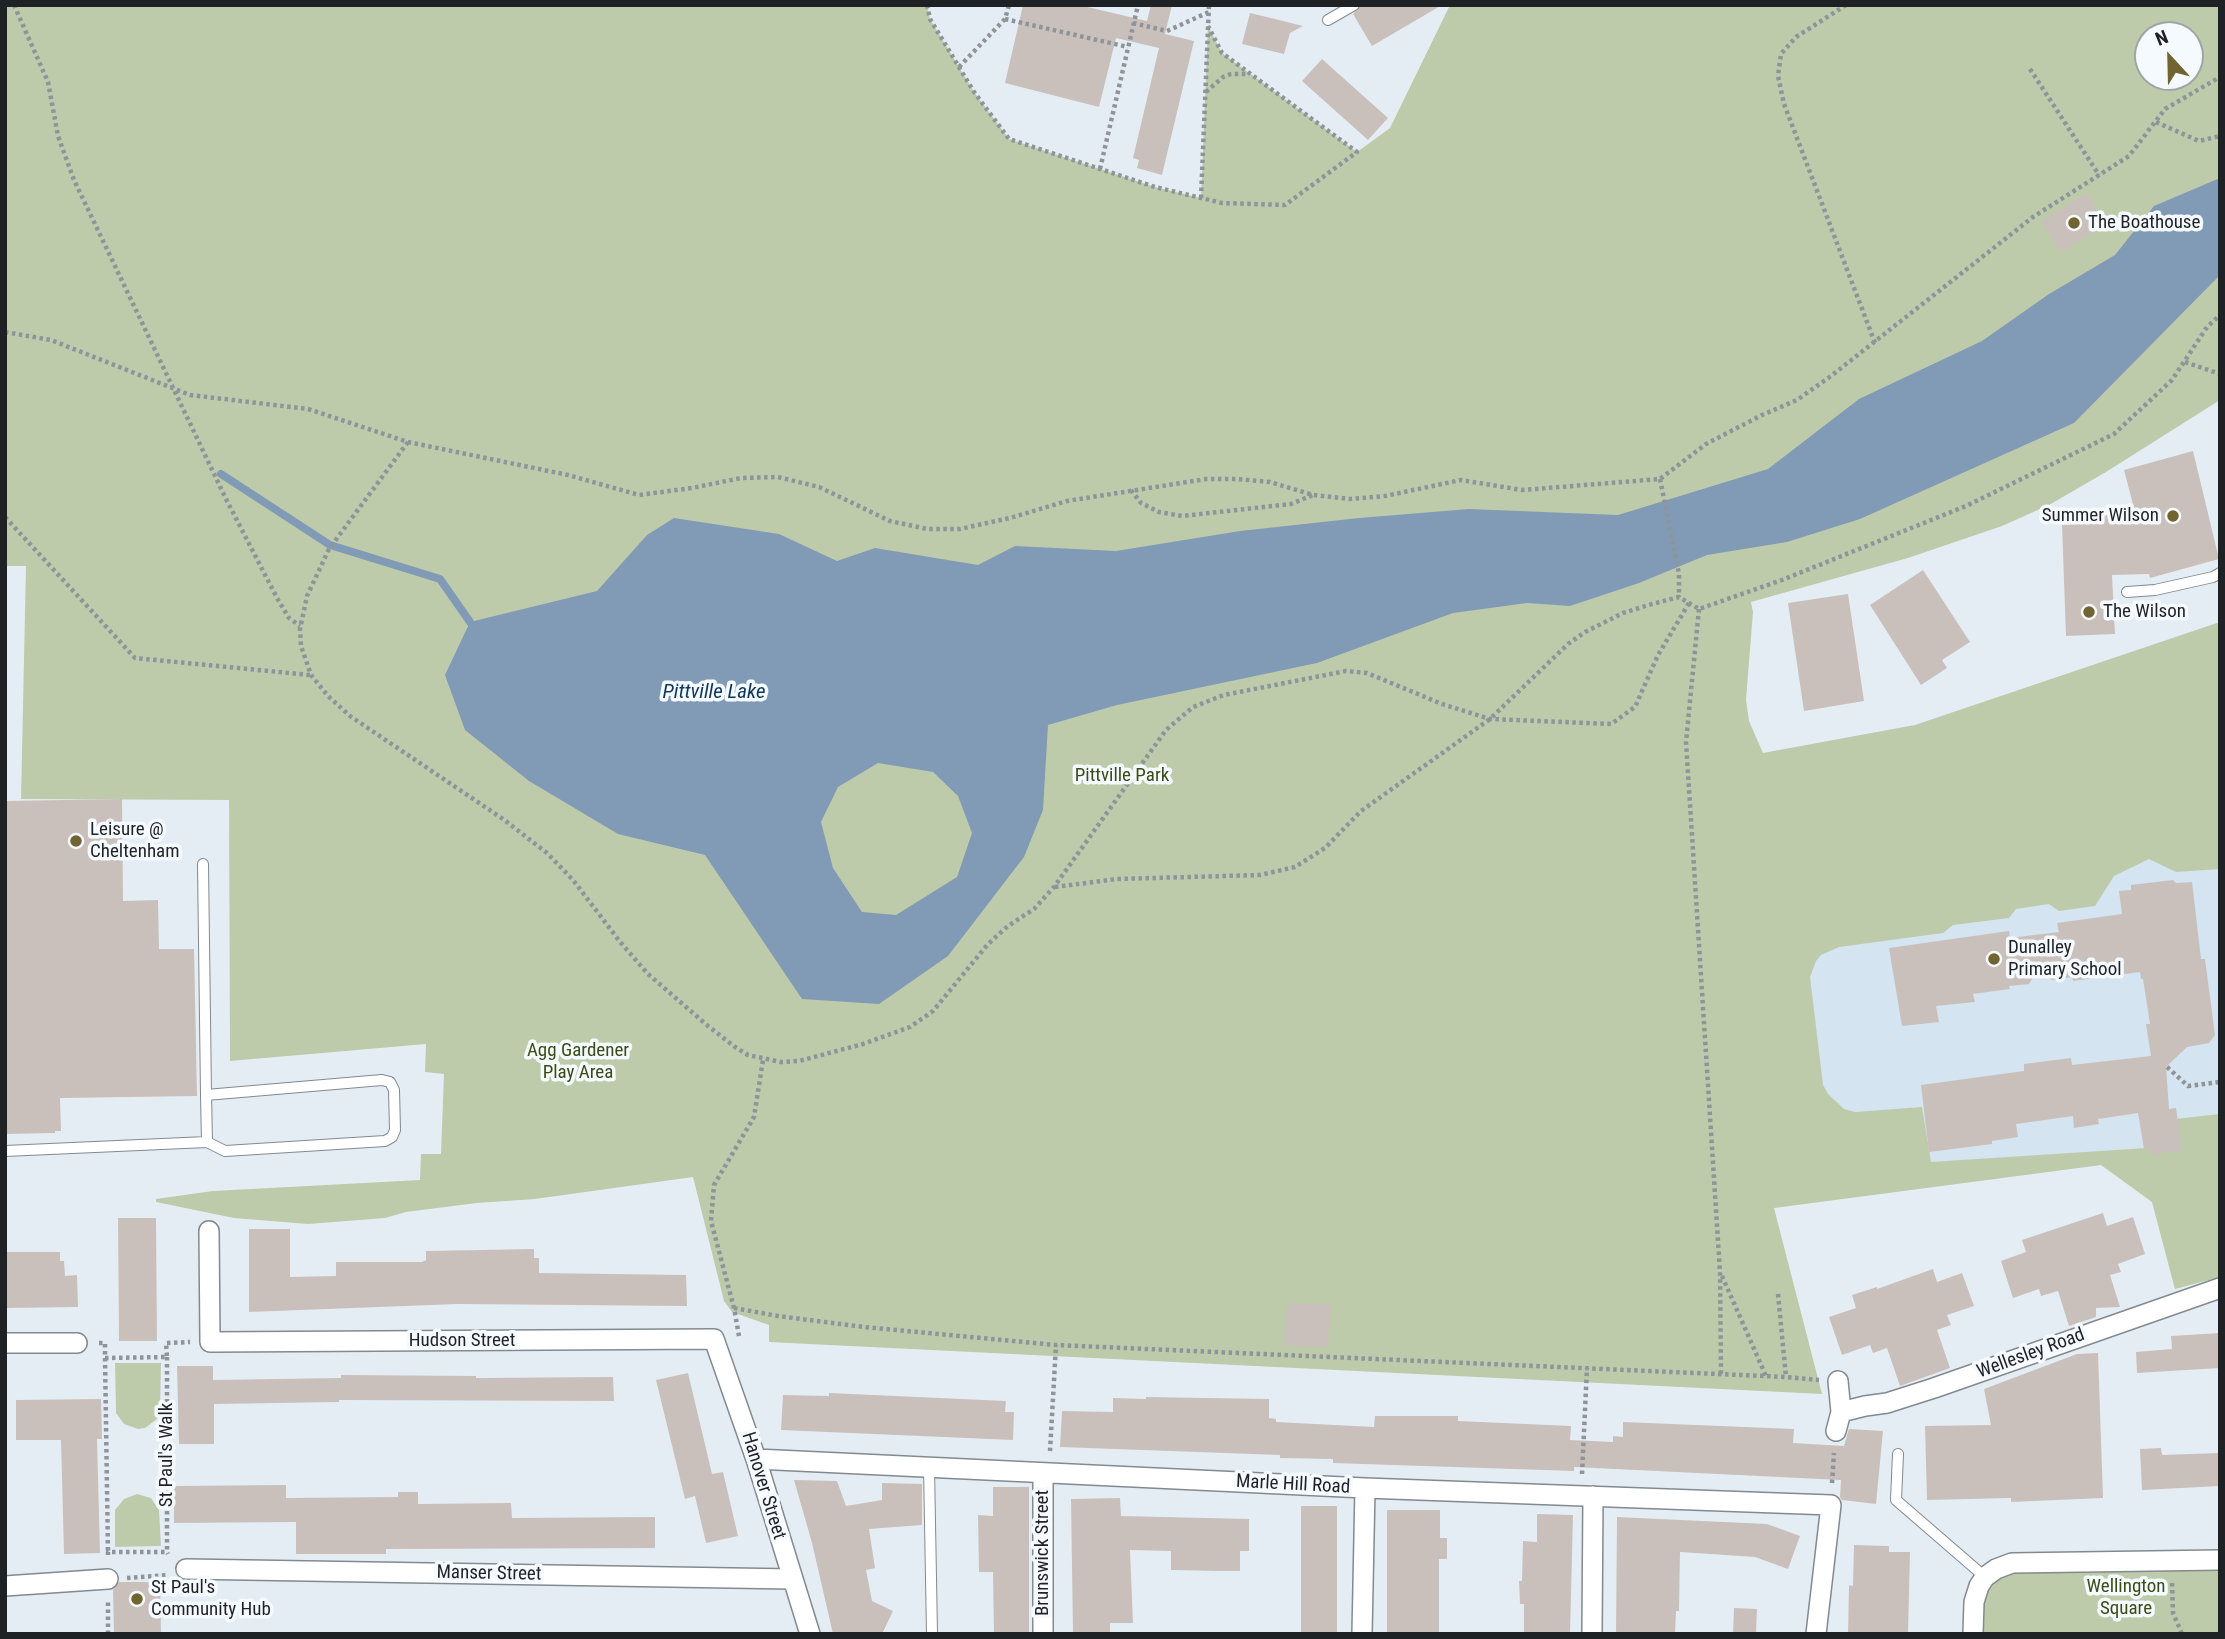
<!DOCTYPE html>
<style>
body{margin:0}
#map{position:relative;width:2225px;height:1639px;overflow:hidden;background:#e5edf4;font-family:"Roboto Condensed",sans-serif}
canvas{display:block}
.frame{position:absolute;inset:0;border:7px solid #1f2225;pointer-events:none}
.north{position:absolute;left:2134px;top:21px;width:70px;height:70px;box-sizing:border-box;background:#f5fafe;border:2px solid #9fa4a7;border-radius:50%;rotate:338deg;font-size:19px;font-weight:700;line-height:28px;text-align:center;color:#1f2225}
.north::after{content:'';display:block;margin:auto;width:24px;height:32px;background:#706431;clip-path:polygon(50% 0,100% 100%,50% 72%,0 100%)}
</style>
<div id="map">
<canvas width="2225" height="1639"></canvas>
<div class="frame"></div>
<div class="north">N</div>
</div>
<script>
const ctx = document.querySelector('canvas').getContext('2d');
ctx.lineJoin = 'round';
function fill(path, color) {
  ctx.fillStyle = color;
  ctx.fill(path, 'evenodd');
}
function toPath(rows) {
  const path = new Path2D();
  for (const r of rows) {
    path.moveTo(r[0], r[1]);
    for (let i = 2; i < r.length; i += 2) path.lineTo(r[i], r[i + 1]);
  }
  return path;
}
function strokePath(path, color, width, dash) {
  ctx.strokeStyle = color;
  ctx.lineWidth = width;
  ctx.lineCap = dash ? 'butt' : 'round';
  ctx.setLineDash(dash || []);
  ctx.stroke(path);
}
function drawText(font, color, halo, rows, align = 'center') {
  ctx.font = font + ' "Roboto Condensed",sans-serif';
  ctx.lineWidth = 7;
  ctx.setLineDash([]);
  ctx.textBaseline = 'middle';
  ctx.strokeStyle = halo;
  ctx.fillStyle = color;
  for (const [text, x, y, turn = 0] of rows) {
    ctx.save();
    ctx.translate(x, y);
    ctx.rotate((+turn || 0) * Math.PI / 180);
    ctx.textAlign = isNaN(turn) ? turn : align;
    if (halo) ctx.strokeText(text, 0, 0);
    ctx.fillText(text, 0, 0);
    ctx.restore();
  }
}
fill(toPath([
 [2220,622,2220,1277,2175,1289,2152,1202,2101,1165,1774,1208,1763,753,1915,725]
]), '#d4e4f0');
fill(toPath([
 [5,5,927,5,930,19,974,92,1009,139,1155,187,1201,198,1208,26,1222,53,1357,152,1390,128,1450,5,2220,5,2220,400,2106,472,2049,505,2002,526,1908,558,1751,602,1753,612,1746,700,1749,721,1763,753,1915,725,2220,622,2220,869,2176,872,2149,859,2114,876,2095,906,2059,911,2049,904,2016,909,2009,918,1953,925,1943,933,1839,947,1821,955,1816,961,1810,977,1823,1085,1828,1094,1844,1109,1855,1112,1922,1107,1931,1162,2147,1148,2166,1120,2220,1114,2220,1277,2175,1289,2152,1202,2101,1165,1774,1208,1822,1394,769,1342,769,1325,732,1312,724,1301,693,1177,535,1199,477,1203,406,1212,385,1218,308,1224,234,1218,156,1202,156,1199,213,1191,420,1180,421,1154,441,1154,444,1074,425,1072,426,1044,230,1061,229,800,21,799,26,566,5,566],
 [2148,35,2190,35,2190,77,2148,77],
 [115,1363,161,1363,160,1413,157,1419,145,1428,138,1429,124,1424,116,1413],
 [137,1494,151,1498,159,1510,161,1546,115,1547,115,1510,124,1499],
 [2220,1560,2220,1634,1973,1634,1974,1602,1996,1569]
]), '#becbab');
fill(toPath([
 [2220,178,2220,275,2074,423,1860,519,1787,542,1707,555,1639,583,1570,606,1527,603,1453,613,1317,663,1117,705,1048,725,1043,810,1024,857,948,956,879,1004,802,999,705,855,618,834,529,781,465,730,445,675,470,622,597,591,647,535,674,518,779,534,837,561,875,548,978,565,1015,546,1116,551,1240,531,1359,518,1469,509,1618,515,1768,469,1859,399,1982,341,2049,294,2115,255,2154,206],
 [878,763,933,772,958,796,972,833,957,877,896,915,862,912,833,868,821,822,838,787]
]), '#819bb7');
strokePath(toPath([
 [221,474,330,545,440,579,470,622]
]), '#819bb7', 8);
fill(toPath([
 [1023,5,1079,5,1147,21,1151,5,1172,5,1165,34,1194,41,1162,175,1137,168,1139,160,1133,158,1159,48,1116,38,1099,107,1005,83],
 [1361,5,1442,5,1372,46,1353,14],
 [1250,13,1271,18,1303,26,1290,33,1284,54,1242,44],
 [1322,59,1388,118,1368,140,1302,81],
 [2087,193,2106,225,2061,252,2041,221],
 [2193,451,2219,559,2150,578,2149,574,2112,575,2115,634,2066,636,2062,525,2077,524,2077,511,2134,508,2124,470],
 [1923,570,1970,642,1942,660,1947,668,1921,685,1870,605],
 [1848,594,1864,701,1804,711,1788,603],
 [122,799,123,901,158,900,159,949,194,949,197,1096,60,1098,61,1131,55,1131,55,1133,5,1134,5,801],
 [2173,880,2176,883,2192,882,2201,959,2205,959,2215,1035,2209,1043,2187,1047,2166,1067,2169,1109,2176,1108,2182,1150,2151,1155,2150,1148,2144,1149,2138,1113,2098,1119,2099,1124,2074,1128,2073,1116,2016,1124,2018,1137,1992,1141,1992,1144,1929,1152,1921,1085,2024,1071,2024,1064,2071,1058,2072,1065,2151,1056,2146,1024,2150,1024,2143,979,2141,979,2140,972,2073,981,2072,977,2052,980,2037,970,2029,984,2009,986,2010,989,1973,994,1975,1002,1936,1006,1939,1022,1902,1026,1889,948,2009,931,2010,938,2059,932,2057,923,2122,914,2119,891,2131,890,2131,885],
 [2103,1213,2107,1226,2133,1217,2145,1254,2118,1264,2121,1272,2110,1275,2120,1307,2096,1308,2096,1317,2069,1326,2058,1291,2041,1296,2039,1289,2013,1298,2001,1261,2026,1252,2022,1240],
 [118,1218,156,1218,157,1341,119,1341],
 [249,1229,290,1229,290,1277,336,1276,336,1262,422,1262,426,1260,426,1251,534,1249,534,1258,539,1258,539,1273,686,1275,687,1306,457,1304,249,1312],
 [5,1252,60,1252,60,1261,64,1261,65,1276,77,1275,78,1307,5,1308],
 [1933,1269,1937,1282,1962,1273,1974,1306,1947,1315,1951,1325,1937,1330,1950,1368,1900,1386,1887,1348,1873,1353,1870,1345,1842,1355,1829,1317,1856,1308,1852,1295,1877,1287,1877,1289],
 [1287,1303,1331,1305,1328,1347,1284,1345],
 [2220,1333,2220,1368,2137,1373,2136,1352,2172,1349,2171,1336],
 [2098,1353,2103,1498,2011,1502,2011,1498,1927,1500,1925,1426,1991,1425,1984,1389,2077,1354],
 [177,1366,213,1366,213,1380,341,1378,341,1375,476,1376,476,1378,613,1377,614,1401,339,1400,339,1402,214,1404,214,1444,179,1444],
 [688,1373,712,1474,723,1472,738,1536,706,1543,695,1496,685,1499,656,1380],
 [829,1393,1006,1401,1005,1412,1014,1412,1013,1440,781,1430,783,1395,829,1396],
 [1146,1397,1269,1399,1269,1418,1276,1419,1276,1422,1374,1427,1375,1416,1458,1416,1458,1421,1571,1426,1570,1440,1613,1442,1613,1436,1623,1437,1623,1422,1794,1429,1793,1443,1844,1446,1849,1429,1883,1431,1876,1504,1842,1500,1840,1497,1841,1480,1574,1467,1574,1471,1333,1463,1333,1459,1280,1458,1280,1455,1060,1447,1062,1411,1113,1412,1113,1398,1146,1399],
 [101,1399,102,1439,97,1439,100,1553,64,1554,61,1440,16,1440,16,1400],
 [2161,1448,2162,1455,2220,1453,2220,1486,2142,1490,2140,1449],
 [794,1480,837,1481,846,1506,882,1500,882,1483,922,1484,922,1525,869,1529,875,1568,866,1570,872,1601,893,1611,882,1634,833,1634,812,1543],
 [286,1485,286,1498,398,1497,398,1492,418,1492,418,1504,511,1503,512,1518,655,1517,655,1548,386,1549,386,1554,296,1554,296,1522,174,1523,174,1486],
 [993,1487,1029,1487,1029,1634,994,1634,993,1572,979,1572,978,1515,993,1516],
 [1120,1498,1121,1516,1249,1519,1249,1551,1240,1551,1240,1571,1219,1571,1171,1570,1171,1551,1130,1550,1133,1623,1110,1623,1110,1634,1073,1634,1071,1499],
 [1301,1506,1337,1506,1337,1634,1301,1634],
 [1387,1510,1440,1510,1440,1538,1447,1538,1447,1559,1439,1559,1439,1634,1387,1634],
 [1537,1514,1573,1515,1570,1634,1524,1634,1524,1604,1520,1604,1519,1581,1522,1581,1523,1541,1537,1542],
 [1617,1517,1767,1524,1800,1536,1788,1569,1755,1557,1680,1552,1679,1611,1676,1611,1675,1634,1616,1634],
 [1854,1545,1889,1546,1889,1552,1910,1552,1908,1634,1848,1634,1849,1585,1853,1586],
 [119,1582,160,1582,161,1634,114,1634,113,1590],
 [1734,1608,1757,1609,1756,1634,1733,1634]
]), '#cac0bb');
const lane = toPath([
 [1328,20,1354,5],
 [2127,592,2155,590,2213,577,2220,573],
 [203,864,206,1095],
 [5,1151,207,1142,225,1151,385,1141,392,1137,395,1130,394,1090,390,1082,382,1080,206,1095,207,1142],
 [1898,1454,1896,1500,1985,1577],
 [929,1467,932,1634]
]);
const street = toPath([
 [209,1231,210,1342,714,1339,756,1459,810,1634],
 [5,1343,77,1343],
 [1841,1412,1865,1406,1887,1403,1934,1388,2220,1288],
 [1836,1431,1841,1412,1838,1381],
 [756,1459,1365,1488,1831,1505,1816,1634],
 [1043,1473,1043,1634],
 [186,1569,792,1579],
 [5,1586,108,1579],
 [1362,1634,1365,1488],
 [1592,1634,1593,1496],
 [1973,1634,1974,1602,1979,1586,1985,1577,1996,1569,2012,1563,2220,1560]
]);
strokePath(lane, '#828a90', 12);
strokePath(street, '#828a90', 22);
strokePath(toPath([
 [14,5,48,82,58,136,74,180,226,499,277,598,289,618,300,626],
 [927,5,930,19,974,92,1009,139,1155,187,1222,203,1285,205,1357,152,1222,53,1208,26],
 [1846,5,1796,37,1781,54,1778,76,1784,104,1875,343],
 [1005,19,1128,47],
 [1133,23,1167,31,1209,12],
 [959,67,1005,19,1009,5],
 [2030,69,2099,175],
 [1206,92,1223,77,1231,74,1247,74],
 [2156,122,2199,141,2220,136],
 [1100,169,1138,5],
 [1201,198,1209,5],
 [5,332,51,340,190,395,308,409,408,442,568,475,639,495,692,488,741,478,778,477,819,487,890,521,927,529,960,529,1010,518,1067,501,1206,479,1237,479,1270,482,1313,495,1350,499,1385,496,1461,480,1522,490,1660,479,1706,444,1762,415,1797,400,1831,376,2033,217,2129,156,2165,109,2220,77],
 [2185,362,2220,374],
 [408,442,329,549,307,596,300,629,301,646,311,675,328,696,350,716,503,819,547,853,573,880,621,943,648,974,708,1026,735,1047,748,1055,781,1062,799,1061,863,1044,910,1027,933,1011,988,944,1008,926,1034,909,1054,887,1166,730,1193,707,1224,695,1346,671,1367,673,1442,704,1490,719,1611,724,1635,707,1658,655,1689,603],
 [1660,479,1679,574,1679,597],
 [1131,490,1141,503,1159,512,1182,516,1291,504,1313,495],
 [5,517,135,658,310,675],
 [1699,609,1686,742,1720,1272,1721,1374],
 [1055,887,1117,879,1260,875,1295,867,1325,848,1361,811,1490,719,1568,644,1585,632,1623,613,1652,604,1679,597,1699,609,1782,580,1966,506,2114,434,2172,380,2207,327,2220,315],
 [2167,1067,2188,1086,2220,1082],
 [1722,1276,1766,1376],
 [1778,1294,1786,1377],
 [734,1308,778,1316,864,1327,1056,1345,1786,1377,1819,1380],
 [739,1336,734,1308,711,1221,714,1185,754,1117,763,1060],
 [99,1343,105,1343,105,1358,167,1357,166,1343,190,1342],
 [167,1357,167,1552],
 [105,1358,108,1552],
 [1050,1451,1056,1345],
 [1582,1474,1587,1368],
 [1832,1483,1834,1453],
 [108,1555,108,1552,167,1552,168,1554],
 [127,1578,167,1575],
 [2172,1583,2173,1613,2182,1634],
 [108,1634,108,1599]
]), '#8e949a', 4.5, [3.5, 3.5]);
strokePath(lane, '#fff', 10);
strokePath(street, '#fff', 19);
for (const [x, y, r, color] of [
 [2074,223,7,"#706431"],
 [2173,516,7,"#706431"],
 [2089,612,7,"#706431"],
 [76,841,7,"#706431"],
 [1994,959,7,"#706431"],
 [137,1599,7,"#706431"]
]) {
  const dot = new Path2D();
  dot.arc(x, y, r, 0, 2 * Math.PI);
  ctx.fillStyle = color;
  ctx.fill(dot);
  strokePath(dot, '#f5fafe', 2.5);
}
drawText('19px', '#1f2225', '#f5fafe', [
 ["The Boathouse",2088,223],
 ["Summer Wilson",2159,516,"right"],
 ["The Wilson",2103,612],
 ["Leisure @",90,830],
 ["Cheltenham",90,852],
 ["Dunalley",2008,948],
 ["Primary School",2008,970],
 ["St Paul's",151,1588],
 ["Community Hub",151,1610]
], 'left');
drawText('19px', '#3a4b15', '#f5fafe', [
 ["Pittville Park",1122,776],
 ["Agg Gardener",578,1051],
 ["Play Area",578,1073],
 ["Wellington",2126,1587],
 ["Square",2126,1609]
]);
drawText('19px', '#1f2225', '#f5fafe', [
 ["Hudson Street",462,1341],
 ["Wellesley Road",2031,1354,-20],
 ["St Paul's Walk",167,1455,-90],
 ["Marle Hill Road",1293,1485,3],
 ["Hanover Street",763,1486,73],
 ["Brunswick Street",1043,1553,-90],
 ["Manser Street",489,1574,1]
]);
drawText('italic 21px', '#0f365d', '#f5fafe', [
 ["Pittville Lake",714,693]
]);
</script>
